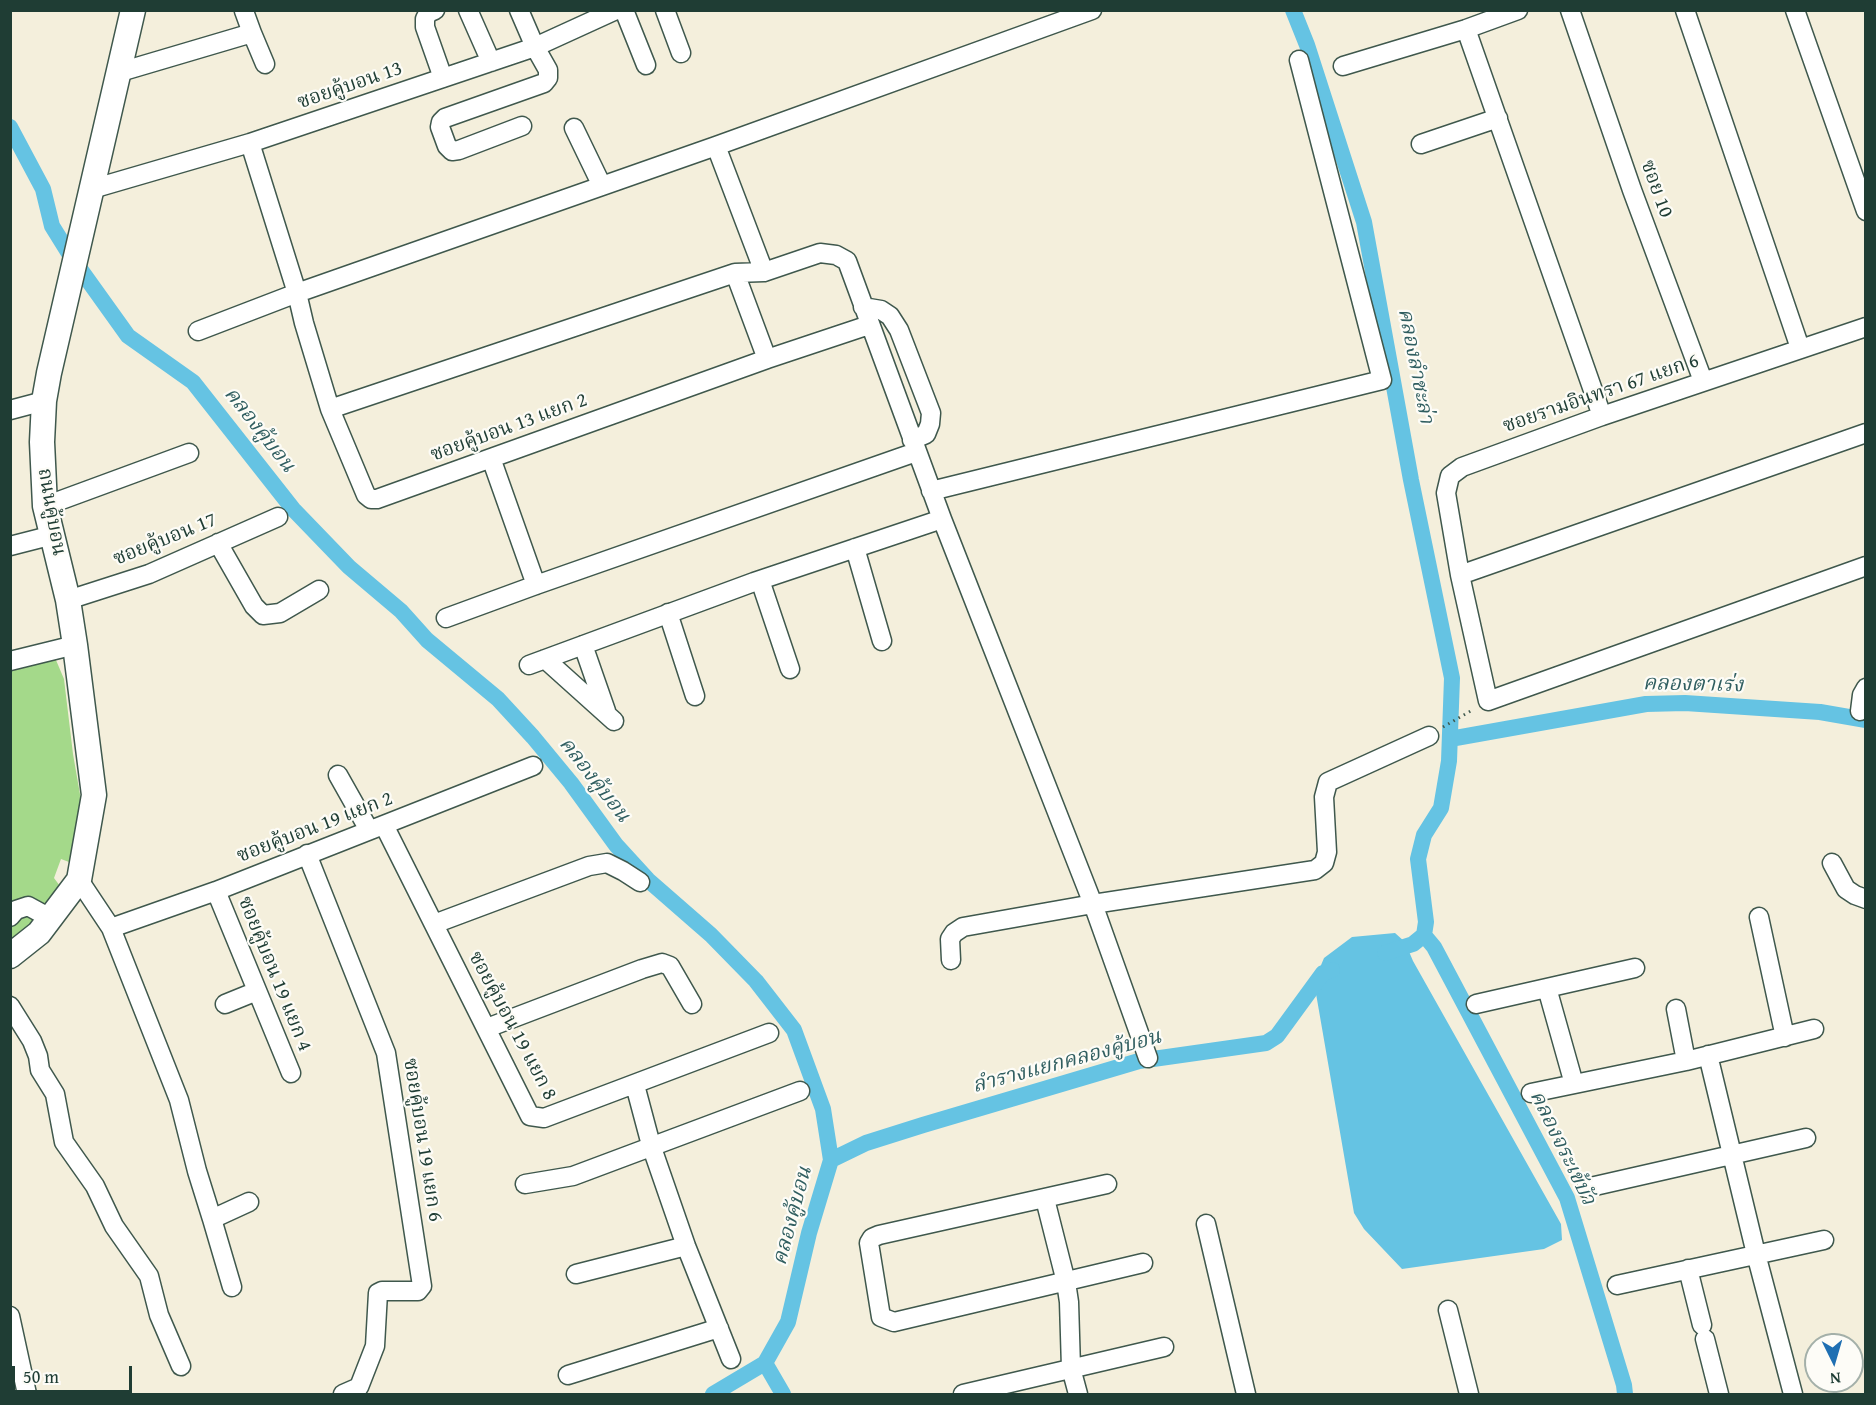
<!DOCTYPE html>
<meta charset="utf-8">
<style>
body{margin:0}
#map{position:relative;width:1876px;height:1405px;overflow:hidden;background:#f4efdc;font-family:"Gentium Book Plus",serif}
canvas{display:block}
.frame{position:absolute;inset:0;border:12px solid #1f3d34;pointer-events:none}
.north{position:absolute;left:1804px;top:1333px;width:60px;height:60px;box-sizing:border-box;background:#fdfcf7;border:2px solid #a4b0a9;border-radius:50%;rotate:175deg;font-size:16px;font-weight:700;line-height:24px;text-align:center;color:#1f3d34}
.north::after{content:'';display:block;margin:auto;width:21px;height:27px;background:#1f6fb2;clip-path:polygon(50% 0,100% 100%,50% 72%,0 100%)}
.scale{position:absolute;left:12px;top:1366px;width:120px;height:27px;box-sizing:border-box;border:3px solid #1f3d34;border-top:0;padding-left:8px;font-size:18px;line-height:21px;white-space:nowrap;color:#1f3d34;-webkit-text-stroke:4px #fdfcf7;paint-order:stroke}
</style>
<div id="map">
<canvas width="1876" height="1405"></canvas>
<div class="frame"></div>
<div class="north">N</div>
<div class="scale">50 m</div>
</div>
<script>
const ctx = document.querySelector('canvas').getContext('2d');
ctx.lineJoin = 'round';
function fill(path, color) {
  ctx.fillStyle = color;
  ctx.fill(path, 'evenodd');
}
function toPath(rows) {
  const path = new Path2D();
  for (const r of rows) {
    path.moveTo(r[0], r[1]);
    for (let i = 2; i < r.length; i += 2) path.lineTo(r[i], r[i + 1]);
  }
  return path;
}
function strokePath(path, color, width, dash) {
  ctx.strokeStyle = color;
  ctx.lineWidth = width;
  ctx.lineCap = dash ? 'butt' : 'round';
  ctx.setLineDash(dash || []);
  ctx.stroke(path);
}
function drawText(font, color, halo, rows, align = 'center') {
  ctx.font = font + ' "Gentium Book Plus","Noto Serif Thai",serif';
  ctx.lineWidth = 4.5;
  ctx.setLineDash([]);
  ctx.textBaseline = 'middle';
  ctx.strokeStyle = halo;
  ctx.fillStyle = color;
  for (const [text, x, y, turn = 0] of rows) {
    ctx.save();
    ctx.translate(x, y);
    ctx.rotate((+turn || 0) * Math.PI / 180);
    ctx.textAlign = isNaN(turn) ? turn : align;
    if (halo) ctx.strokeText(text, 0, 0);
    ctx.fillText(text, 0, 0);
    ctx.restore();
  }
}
fill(toPath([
 [53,653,64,679,73,754,81,800,77,865,61,859,54,878,63,890,11,949,11,667]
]), '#a4d98a');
fill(toPath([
 [1395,933,1405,942,1413,961,1561,1224,1562,1240,1544,1249,1402,1269,1364,1229,1354,1213,1314,982,1324,958,1352,937]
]), '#65c3e3');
strokePath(toPath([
 [1293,10,1307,45,1364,222,1411,480,1452,678,1449,761,1441,808,1424,835,1418,859,1426,922,1424,935],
 [10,127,43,189,52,226,70,255,128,336,193,382,293,509,349,567,401,611,427,640,498,699,533,737,571,783,616,845,648,880,711,935,756,981,794,1030,823,1109,831,1160,809,1233,788,1322,765,1363,713,1394],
 [1450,739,1646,704,1685,703,1820,712,1866,720],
 [1424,935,1434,947,1567,1198,1624,1385,1625,1394],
 [1385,953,1413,944,1424,935],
 [831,1160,866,1143,923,1125,1139,1061,1266,1043,1277,1036,1323,973,1332,970],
 [765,1363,783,1394]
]), '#65c3e3', 16);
const minor = toPath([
 [435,10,428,13,425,19,425,27,443,78],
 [468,10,491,62],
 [519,10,535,47,548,70,548,78,544,83,445,118,441,122,440,127,447,146,452,151,459,150,522,126],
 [624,10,646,65],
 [665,10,681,53],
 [1570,10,1632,190,1703,381],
 [1685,10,1800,348],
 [1795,10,1866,211],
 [244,11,252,33],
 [1466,29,1602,416],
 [1343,66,1466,29,1518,10],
 [120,72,252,33,265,64],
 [574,128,602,186],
 [250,143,297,293,304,323,330,409,366,495,371,499,377,499,767,359,869,325],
 [1421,144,1498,118],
 [716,146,764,272],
 [92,189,250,143,535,47,616,10],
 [735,273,767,359],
 [863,307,881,310,890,316,899,330,931,413,930,424,926,434,912,440],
 [1866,327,1602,416,1462,467,1450,476,1446,493,1460,575,1488,701,1866,566],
 [198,331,297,293,716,146,1092,10],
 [330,409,735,273,764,272,820,253,836,255,847,261,942,519,1093,904,1148,1058],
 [10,410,44,401],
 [491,458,536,585],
 [931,491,1382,380,1299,60],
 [45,506,189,453],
 [218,543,254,606,263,615,280,613,319,590],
 [10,546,53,535],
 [855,548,882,641],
 [1460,575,1866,433],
 [760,580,790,669],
 [68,600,149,574,278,517],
 [668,613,695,696],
 [446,618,536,585,916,452],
 [583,645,606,711],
 [545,659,614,721],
 [10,661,75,645],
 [529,665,754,582,942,519],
 [1860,711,1862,695,1866,688],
 [338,775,369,830],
 [384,825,530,1116,544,1118,769,1033],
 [307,854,386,1053,422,1286,418,1291,382,1291,378,1293,375,1346,359,1387,343,1394],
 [1832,863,1846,889,1855,895,1866,899],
 [79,880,111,928,179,1100,197,1171,212,1219,249,1202],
 [216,891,291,1073],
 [10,917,16,910,28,906,50,918],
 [1759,917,1785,1037],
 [434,924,589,866,607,863,623,871,640,882],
 [111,928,216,891,533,766],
 [951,960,950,939,954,933,963,927,1093,904,1315,870,1324,863,1327,852,1324,797,1328,782,1429,736],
 [1547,988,1574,1084],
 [225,1004,257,991],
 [1476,1004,1635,968],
 [10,1006,32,1041,38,1056,40,1070,55,1094,64,1142,95,1186,114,1226,149,1276,159,1315,181,1366],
 [1676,1009,1686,1061],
 [487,1028,642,969,662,963,670,966,692,1004],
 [1708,1055,1756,1254,1793,1394],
 [635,1085,651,1145,686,1246,731,1359],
 [1531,1093,1686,1061,1814,1029],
 [525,1184,573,1176,800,1091],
 [1107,1184,879,1235,872,1238,869,1243,881,1317,894,1322,1143,1263],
 [1586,1188,1806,1138],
 [1045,1199,1066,1282,1069,1302,1071,1368,1078,1394],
 [212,1219,232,1287],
 [1206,1224,1246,1394],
 [1688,1269,1702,1325],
 [576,1274,686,1246],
 [1617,1285,1824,1240],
 [1448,1310,1469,1394],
 [10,1316,27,1394],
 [1705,1339,1719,1394],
 [568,1375,719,1328],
 [963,1394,1164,1347]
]);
const major = toPath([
 [10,956,39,933,79,880,94,795,75,645,68,600,45,506,42,442,44,401,49,373,133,10]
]);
strokePath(minor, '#3f584d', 21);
strokePath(major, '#3f584d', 27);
strokePath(toPath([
 [1443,727,1474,709]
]), '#3f584d', 3, [1.5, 4.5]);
strokePath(minor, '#fff', 18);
strokePath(major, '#fff', 24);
drawText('20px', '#1f3d34', '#fdfcf7', [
 ["ซอยคู้บอน 13",350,86,-19],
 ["ซอย 10",1656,189,70],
 ["ซอยรามอินทรา 67 แยก 6",1601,394,-19],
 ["ซอยคู้บอน 13 แยก 2",509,428,-20],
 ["ถนนคู้บอน",51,512,80],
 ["ซอยคู้บอน 17",165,540,-22],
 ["ซอยคู้บอน 19 แยก 2",315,828,-21],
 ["ซอยคู้บอน 19 แยก 4",274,974,68],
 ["ซอยคู้บอน 19 แยก 8",512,1026,62],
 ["ซอยคู้บอน 19 แยก 6",422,1140,81]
]);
drawText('italic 21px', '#305e60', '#fdfcf7', [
 ["คลองลำชะล่า",1415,366,79],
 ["คลองคู้บอน",259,430,52],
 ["คลองตาเร่ง",1693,685,1],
 ["คลองคู้บอน",594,780,52],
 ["ลำรางแยกคลองคู้บอน",1067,1062,-15],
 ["คลองจระเข้บัว",1562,1148,64],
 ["คลองคู้บอน",793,1216,-75]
]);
</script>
